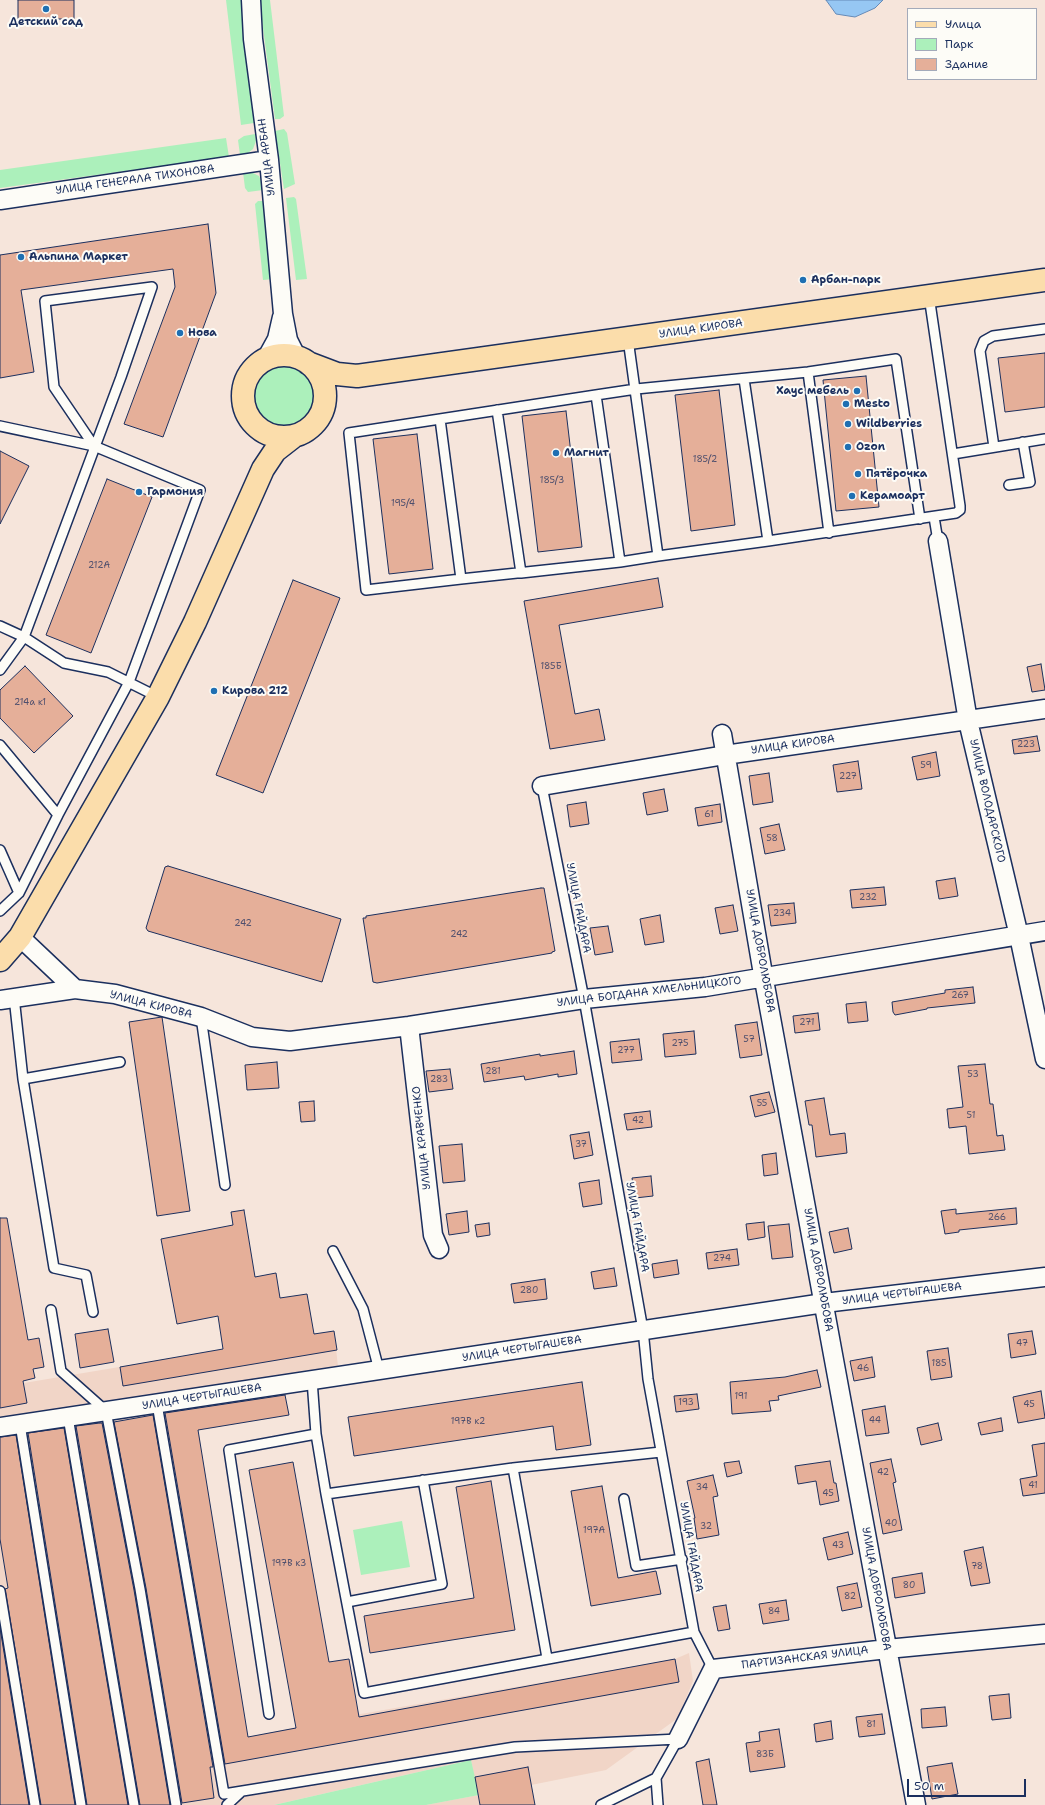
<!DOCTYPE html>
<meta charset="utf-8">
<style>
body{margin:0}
#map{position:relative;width:1045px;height:1805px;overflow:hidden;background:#f6e5db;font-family:"Shantell Sans",sans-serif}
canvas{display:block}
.legend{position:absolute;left:907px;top:8px;width:130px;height:72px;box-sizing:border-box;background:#fdfcf7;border:1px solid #a3aaba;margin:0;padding:5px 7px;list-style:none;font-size:12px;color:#1b2f5e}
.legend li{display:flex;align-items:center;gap:8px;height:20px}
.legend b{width:20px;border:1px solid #a3aaba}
.scale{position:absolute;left:907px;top:1779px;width:119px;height:18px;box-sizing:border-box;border:2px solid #1b2f5e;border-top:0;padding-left:5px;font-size:12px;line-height:14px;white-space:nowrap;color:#1b2f5e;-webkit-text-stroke:3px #fdfcf7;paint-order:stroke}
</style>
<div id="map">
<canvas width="1045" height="1805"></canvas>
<ul class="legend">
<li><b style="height:5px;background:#fbddab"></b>Улица</li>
<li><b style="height:11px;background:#acf0bb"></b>Парк</li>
<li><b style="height:11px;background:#e5af99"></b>Здание</li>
</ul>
<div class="scale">50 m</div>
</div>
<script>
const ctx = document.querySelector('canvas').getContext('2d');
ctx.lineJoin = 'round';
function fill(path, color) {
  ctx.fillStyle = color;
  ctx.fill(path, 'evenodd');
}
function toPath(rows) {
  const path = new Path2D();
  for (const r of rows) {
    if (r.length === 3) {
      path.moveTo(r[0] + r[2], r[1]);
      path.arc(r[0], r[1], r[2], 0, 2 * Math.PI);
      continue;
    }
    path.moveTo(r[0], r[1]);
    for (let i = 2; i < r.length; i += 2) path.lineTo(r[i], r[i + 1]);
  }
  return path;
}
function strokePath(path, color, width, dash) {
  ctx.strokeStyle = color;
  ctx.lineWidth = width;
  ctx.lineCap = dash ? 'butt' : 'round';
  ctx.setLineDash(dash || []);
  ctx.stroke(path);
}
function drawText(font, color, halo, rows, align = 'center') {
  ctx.font = font + ' "Shantell Sans",sans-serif';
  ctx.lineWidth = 4;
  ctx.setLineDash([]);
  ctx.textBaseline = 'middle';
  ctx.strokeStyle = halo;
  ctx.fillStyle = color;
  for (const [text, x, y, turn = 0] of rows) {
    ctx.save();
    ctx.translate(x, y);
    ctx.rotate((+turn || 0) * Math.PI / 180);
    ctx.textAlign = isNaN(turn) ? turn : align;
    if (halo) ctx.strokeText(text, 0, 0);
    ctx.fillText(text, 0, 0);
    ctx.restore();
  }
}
fill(toPath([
 [334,1331,340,1384,285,1393,289,1415,198,1430,248,1737,361,1714,675,1659,689,1653,693,1681,678,1718,606,1770,531,1785,535,1805,426,1805,478,1795,471,1760,274,1805,0,1805,0,1387]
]), '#f1d5c7');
fill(toPath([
 [226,0,242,0,243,38,254,123,241,125],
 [261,0,270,0,284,116,280,119,275,119,261,13],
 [284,129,287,133,295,184,284,189,275,131],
 [255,134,256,141,253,149,247,154,240,155,238,140,244,136],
 [226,138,229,157,0,188,0,170],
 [243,172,253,173,259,176,262,182,263,190,248,192,245,188],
 [294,197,296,199,307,279,296,280,286,198],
 [258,201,264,201,273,279,263,280,255,204],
 [284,396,35],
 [402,1521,410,1567,361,1575,353,1530],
 [471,1760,479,1795,426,1805,274,1805]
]), '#acf0bb');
const water = toPath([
 [826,0,883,0,875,8,855,17,836,14,826,0]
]);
fill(water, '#96c7f3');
strokePath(water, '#658ab7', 1);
const building = toPath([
 [18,0,74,0,74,19,18,19,18,0],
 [208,224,216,293,163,437,124,424,175,287,173,269,21,290,34,372,0,378,0,255,208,224],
 [1045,353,1045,407,1005,412,998,358,1045,353],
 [866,376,879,507,836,511,823,380,866,376],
 [719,390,735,525,691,531,675,395,719,390],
 [566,411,582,547,538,552,522,416,566,411],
 [417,434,433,569,389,574,373,439,417,434],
 [0,451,29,466,0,524,0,451],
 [107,479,152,497,91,653,46,635,107,479],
 [658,578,663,607,559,625,575,714,599,709,605,740,550,749,524,601,658,578],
 [293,580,340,598,263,793,216,775,293,580],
 [1041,664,1045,690,1032,692,1027,667,1041,664],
 [25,666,73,716,34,753,0,718,0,690,25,666],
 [1037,736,1040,751,1014,754,1012,740,1037,736],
 [936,752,940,776,917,780,912,757,936,752],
 [858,761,862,789,837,792,833,765,858,761],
 [769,773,773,802,753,805,749,776,769,773],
 [664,789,668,811,647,815,643,793,664,789],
 [586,802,589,824,570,827,567,805,586,802],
 [720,804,722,822,698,826,695,808,720,804],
 [779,824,785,850,765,854,760,828,779,824],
 [168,866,341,919,322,982,148,931,146,928,165,867,168,866],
 [955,878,958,896,939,899,936,881,955,878],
 [884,887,886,905,852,908,850,890,884,887],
 [541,888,544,888,555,951,552,952,552,953,377,983,373,982,363,918,366,918,366,916,541,888],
 [794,903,796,923,771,926,768,905,794,903],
 [733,905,738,931,720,934,715,908,733,905],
 [660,915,664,942,645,945,640,919,660,915],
 [608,926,613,952,595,955,590,928,608,926],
 [973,987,975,1003,927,1008,927,1009,895,1015,893,1012,892,1002,945,993,945,990,973,987],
 [866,1002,868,1021,848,1023,846,1004,866,1002],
 [818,1013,820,1030,795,1033,793,1016,818,1013],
 [162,1017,190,1211,157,1216,129,1022,162,1017],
 [757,1022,762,1055,740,1058,735,1025,757,1022],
 [694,1031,696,1054,665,1057,663,1034,694,1031],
 [639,1039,642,1060,612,1063,610,1042,639,1039],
 [574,1051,577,1074,558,1077,558,1074,525,1080,524,1076,484,1082,481,1064,540,1054,540,1056,574,1051],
 [277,1062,279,1088,247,1090,245,1065,277,1062],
 [985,1064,990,1104,993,1104,997,1136,1003,1135,1005,1150,969,1154,966,1126,949,1128,947,1109,963,1107,958,1066,985,1064],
 [450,1069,453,1089,429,1092,426,1071,450,1069],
 [769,1092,775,1112,755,1117,750,1096,769,1092],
 [824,1098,830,1135,845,1133,847,1153,816,1157,812,1125,809,1125,805,1101,824,1098],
 [314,1101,315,1121,301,1122,299,1102,314,1101],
 [650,1111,652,1127,627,1130,624,1114,650,1111],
 [589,1132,593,1155,574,1159,570,1135,589,1132],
 [462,1144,465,1181,443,1183,439,1146,462,1144],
 [776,1153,778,1174,764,1176,762,1155,776,1153],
 [651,1176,653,1196,635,1198,632,1178,651,1176],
 [599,1180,602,1204,583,1207,579,1183,599,1180],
 [1016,1208,1017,1224,959,1230,959,1232,945,1234,941,1211,956,1209,956,1214,1016,1208],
 [244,1210,255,1277,276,1273,280,1298,307,1294,314,1334,334,1331,337,1350,123,1386,120,1367,223,1349,218,1316,177,1324,161,1239,233,1225,231,1212,244,1210],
 [467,1211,469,1232,449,1235,446,1214,467,1211],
 [0,1218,7,1218,28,1340,39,1338,44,1367,33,1369,35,1378,23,1381,27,1403,0,1408,0,1218],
 [764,1222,765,1237,748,1240,746,1224,764,1222],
 [489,1223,490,1235,477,1237,475,1225,489,1223],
 [789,1224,793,1257,772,1259,768,1226,789,1224],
 [848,1228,852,1249,834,1253,829,1232,848,1228],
 [737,1249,739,1265,708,1269,706,1253,737,1249],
 [677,1260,679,1274,654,1278,652,1264,677,1260],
 [614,1268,617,1286,594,1289,591,1272,614,1268],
 [545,1279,547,1299,514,1303,511,1284,545,1279],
 [108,1329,114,1362,80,1368,75,1334,108,1329],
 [1032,1331,1036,1354,1011,1358,1008,1334,1032,1331],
 [948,1348,952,1377,931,1380,927,1351,948,1348],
 [872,1357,875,1377,854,1381,850,1361,872,1357],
 [817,1370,821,1387,778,1396,779,1400,769,1401,771,1411,732,1414,730,1382,785,1377,817,1370],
 [582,1382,591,1445,556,1450,553,1426,354,1456,348,1417,582,1382],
 [1041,1391,1045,1418,1018,1423,1013,1397,1041,1391],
 [697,1394,699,1409,676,1412,674,1396,697,1394],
 [285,1395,289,1415,198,1430,248,1737,296,1728,249,1470,293,1462,329,1662,349,1659,359,1717,675,1659,679,1682,225,1764,165,1413,285,1395],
 [885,1406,889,1433,866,1436,862,1410,885,1406],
 [153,1415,213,1767,210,1767,214,1798,182,1803,146,1588,114,1422,153,1415],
 [1001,1418,1003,1431,981,1435,978,1423,1001,1418],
 [100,1423,102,1423,134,1590,170,1805,140,1805,76,1426,100,1423],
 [938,1423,942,1440,921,1445,917,1428,938,1423],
 [64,1428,128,1805,87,1805,28,1433,64,1428],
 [16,1435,75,1805,41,1805,5,1589,8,1588,0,1539,0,1437,16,1435],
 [1045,1443,1045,1493,1023,1496,1020,1479,1037,1476,1032,1445,1045,1443],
 [891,1459,896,1482,893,1483,902,1530,883,1534,870,1463,891,1459],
 [739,1461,742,1473,727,1477,724,1463,739,1461],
 [830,1461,834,1483,836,1483,839,1501,820,1505,816,1481,798,1484,795,1466,830,1461],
 [713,1475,718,1496,713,1497,719,1535,697,1539,694,1518,695,1518,687,1481,713,1475],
 [491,1481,515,1630,370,1653,364,1616,474,1598,456,1487,491,1481],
 [602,1486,618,1578,656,1571,661,1594,591,1606,571,1491,602,1486],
 [848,1532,853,1554,828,1560,823,1538,848,1532],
 [983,1547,990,1583,971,1586,964,1551,983,1547],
 [922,1573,925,1593,895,1598,892,1578,922,1573],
 [857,1583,862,1607,842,1611,837,1587,857,1583],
 [786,1600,789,1620,763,1624,759,1604,786,1600],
 [726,1605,730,1629,718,1631,713,1607,726,1605],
 [0,1628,29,1805,0,1805,0,1628],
 [1009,1694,1011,1718,992,1720,989,1696,1009,1694],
 [945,1707,947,1726,922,1728,921,1709,945,1707],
 [882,1714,885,1734,859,1737,856,1717,882,1714],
 [831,1721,833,1739,816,1742,814,1724,831,1721],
 [779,1729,785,1767,750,1772,746,1743,760,1741,759,1732,779,1729],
 [709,1759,717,1805,703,1805,696,1762,709,1759],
 [952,1763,958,1794,932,1799,927,1767,952,1763],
 [528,1767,535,1805,480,1805,475,1777,528,1767]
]);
fill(building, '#e5af99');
strokePath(building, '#1b2f5e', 1);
const lane = toPath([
 [808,372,829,533],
 [744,379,768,541,956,513,960,510,960,506,929,296],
 [596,395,620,562,658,556,628,339],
 [497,410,521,573,620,562,461,579,366,590,349,433,596,395,636,389,808,372,896,359,920,519],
 [440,419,461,579],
 [0,426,94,446,200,490,129,682,58,815,19,893,0,911],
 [994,447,980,351,984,341,993,336,1045,329],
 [953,454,1045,439],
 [1009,485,1030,482,1023,442],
 [934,517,938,541],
 [658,556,768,541],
 [0,626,24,637,121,377,152,287,45,301,54,387,94,446],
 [0,670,24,637,64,663,108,672,158,697],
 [0,745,58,815],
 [542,786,584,999,643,1330,648,1379,694,1632,713,1669],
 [0,850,19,893],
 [14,997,23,1079,54,1268,86,1275,93,1312],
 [201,1017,225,1185],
 [23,1079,120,1062],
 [333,1251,363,1309,379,1370],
 [51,1310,61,1371,106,1411,140,1589,176,1805],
 [312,1380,316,1434,326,1494,364,1693,694,1632],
 [157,1404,224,1794,515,1747,678,1739,656,1778,658,1805],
 [68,1417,134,1805],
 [20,1424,81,1805],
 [513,1468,547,1658],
 [326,1494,513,1468,661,1452],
 [624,1499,636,1566,682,1559],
 [0,1591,35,1805],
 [347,1602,442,1584,423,1480],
 [269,1714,229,1450,316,1434],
 [227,1805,242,1791],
 [601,1805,656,1778]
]);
const street = toPath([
 [251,0,253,39,269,160,283,314,288,340,296,356],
 [0,200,269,160],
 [266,359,277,339,282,317],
 [938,541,968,721,1019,936,1045,1059],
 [722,734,764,980,916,1805],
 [542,786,725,755,1045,709],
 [20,937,75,989],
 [0,1000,75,989,115,994,201,1017,252,1037,290,1041,409,1026,584,999,705,987,1045,931],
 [409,1026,433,1235,439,1249],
 [0,1427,824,1303,1045,1277],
 [678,1739,713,1669,887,1649,1045,1634]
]);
const primary = toPath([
 [284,396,41],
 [308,363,337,374,357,376,1045,280],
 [0,960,20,937,158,697,195,622,263,469,275,451,293,437]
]);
strokePath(lane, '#1b2f5e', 12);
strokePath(street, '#1b2f5e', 21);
strokePath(primary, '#1b2f5e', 25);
strokePath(lane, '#fdfcf7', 9);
strokePath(street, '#fdfcf7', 18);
strokePath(primary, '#fbddab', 22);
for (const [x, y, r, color] of [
 [46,9,4,"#1f6fb2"],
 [21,257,4,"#1f6fb2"],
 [803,280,4,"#1f6fb2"],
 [180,333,4,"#1f6fb2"],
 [857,391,4,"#1f6fb2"],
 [846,404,4,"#1f6fb2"],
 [848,424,4,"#1f6fb2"],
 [848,447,4,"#1f6fb2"],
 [556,453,4,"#1f6fb2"],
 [858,474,4,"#1f6fb2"],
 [139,492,4,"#1f6fb2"],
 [852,496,4,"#1f6fb2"],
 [214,691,4,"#1f6fb2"]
]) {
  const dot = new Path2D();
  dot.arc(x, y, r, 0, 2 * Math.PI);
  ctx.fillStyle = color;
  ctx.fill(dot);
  strokePath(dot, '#fdfcf7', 1.5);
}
drawText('9px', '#4e4f6d', null, [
 ["185/2",705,460],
 ["185/3",552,481],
 ["195/4",403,504],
 ["212А",99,566],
 ["185Б",551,667],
 ["214а к1",30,703],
 ["223",1026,745],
 ["59",926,766],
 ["227",848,777],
 ["61",709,815],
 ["58",772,839],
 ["232",868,898],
 ["234",782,914],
 ["242",243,924],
 ["242",459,935],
 ["267",960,996],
 ["271",807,1023],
 ["57",749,1040],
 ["275",680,1044],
 ["277",626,1051],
 ["281",493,1072],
 ["53",973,1075],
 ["283",439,1080],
 ["55",762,1104],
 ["51",971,1116],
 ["42",638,1121],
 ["37",581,1145],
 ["266",997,1218],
 ["274",722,1259],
 ["280",529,1291],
 ["47",1022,1344],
 ["185",939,1364],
 ["46",863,1369],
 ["191",741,1397],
 ["193",686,1403],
 ["45",1029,1405],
 ["44",875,1421],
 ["197В к2",468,1422],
 ["42",883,1473],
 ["41",1033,1486],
 ["34",702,1488],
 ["45",828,1494],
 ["40",891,1524],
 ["32",706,1527],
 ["197А",594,1531],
 ["43",838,1546],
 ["197В к3",289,1564],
 ["78",977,1567],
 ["80",909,1586],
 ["82",850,1597],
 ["84",774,1612],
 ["81",871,1725],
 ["83Б",765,1755]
]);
drawText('bold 11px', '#1b2f5e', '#fdfcf7', [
 ["Детский сад",46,22,"center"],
 ["Альпина Маркет",29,257],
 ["Арбан-парк",811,280],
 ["Нова",188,333],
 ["Хаус мебель",849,391,"right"],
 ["Mesto",854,404],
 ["Wildberries",856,424],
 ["Ozon",856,447],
 ["Магнит",564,453],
 ["Пятёрочка",866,474],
 ["Гармония",147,492],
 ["Керамоарт",860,496],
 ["Кирова 212",222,691]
], 'left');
drawText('11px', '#1b2f5e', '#fdfcf7', [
 ["УЛИЦА АРБАН",267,157,-97],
 ["УЛИЦА ГЕНЕРАЛА ТИХОНОВА",135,180,-8],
 ["УЛИЦА КИРОВА",701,329,-8],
 ["УЛИЦА КИРОВА",793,745,-8],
 ["УЛИЦА ВОЛОДАРСКОГО",987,801,77],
 ["УЛИЦА ГАЙДАРА",578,908,79],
 ["УЛИЦА ДОБРОЛЮБОВА",760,951,80],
 ["УЛИЦА БОГДАНА ХМЕЛЬНИЦКОГО",649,992,-7],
 ["УЛИЦА КИРОВА",151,1005,14],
 ["УЛИЦА КРАВЧЕНКО",422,1138,-96],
 ["УЛИЦА ГАЙДАРА",637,1227,80],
 ["УЛИЦА ДОБРОЛЮБОВА",818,1270,80],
 ["УЛИЦА ЧЕРТЫГАШЕВА",902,1294,-7],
 ["УЛИЦА ЧЕРТЫГАШЕВА",522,1349,-9],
 ["УЛИЦА ЧЕРТЫГАШЕВА",202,1397,-9],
 ["УЛИЦА ГАЙДАРА",691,1547,80],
 ["УЛИЦА ДОБРОЛЮБОВА",876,1589,80],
 ["ПАРТИЗАНСКАЯ УЛИЦА",805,1658,-7]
]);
</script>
